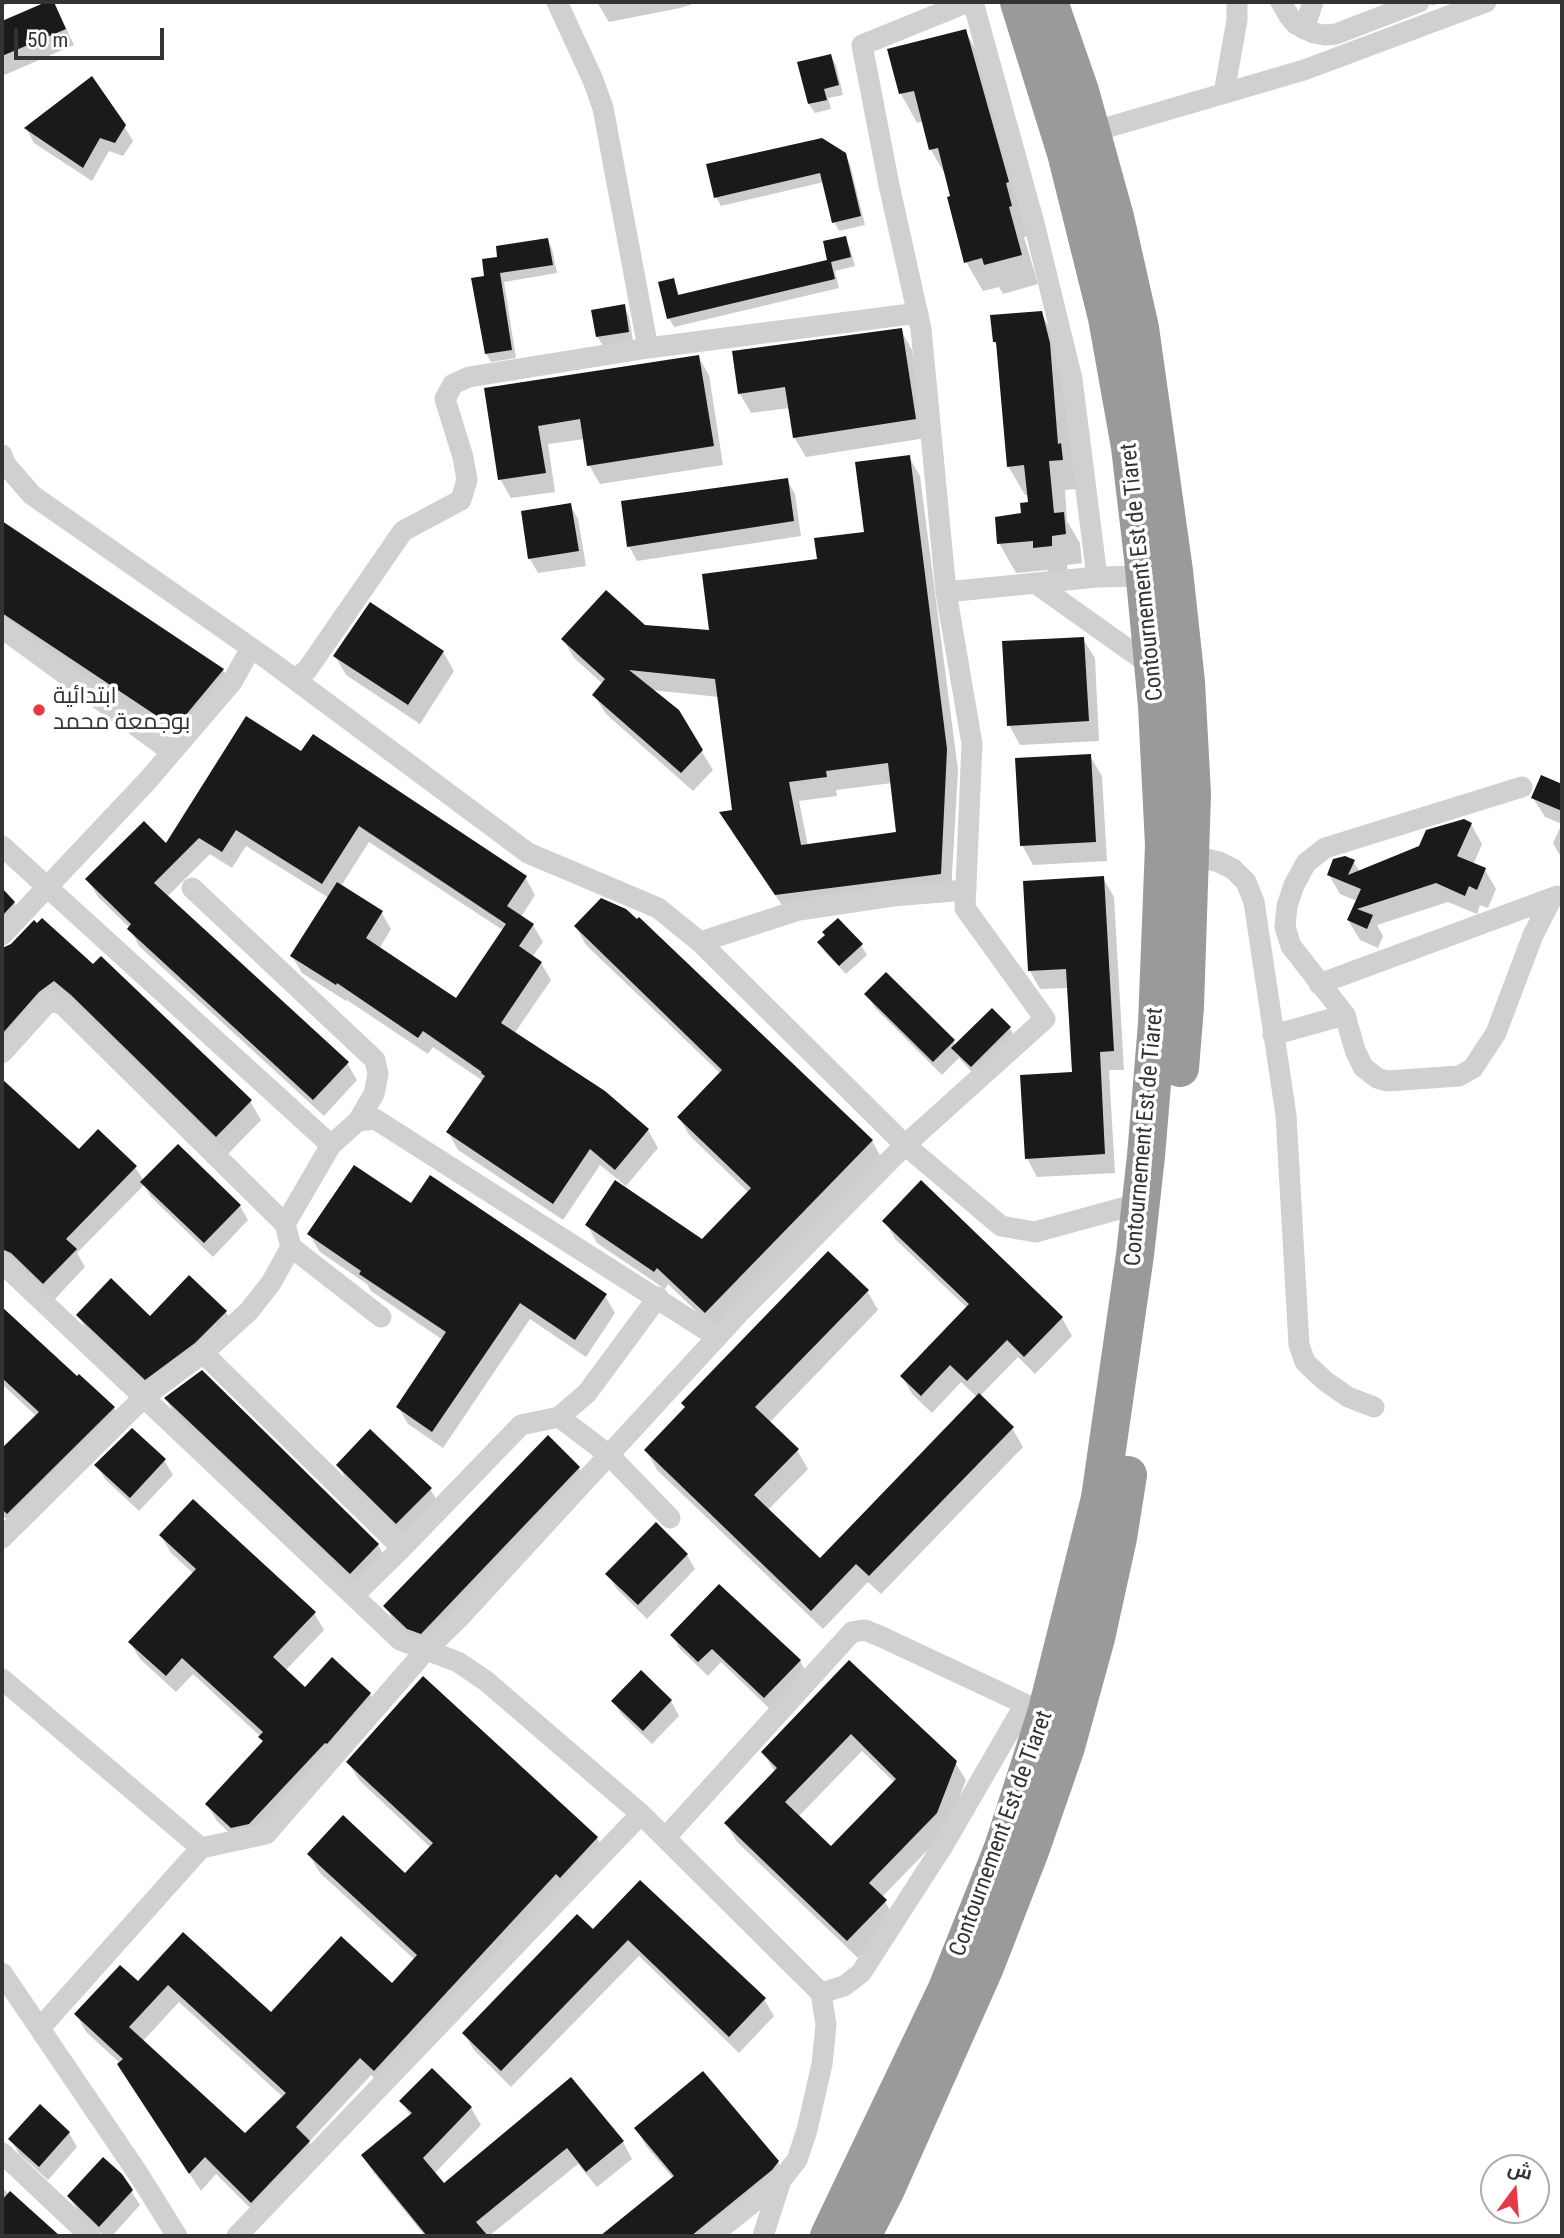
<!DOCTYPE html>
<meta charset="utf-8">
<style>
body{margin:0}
#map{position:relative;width:1564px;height:2238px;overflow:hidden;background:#fff;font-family:"Roboto Condensed",Cairo,sans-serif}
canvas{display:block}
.frame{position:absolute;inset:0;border:4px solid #333;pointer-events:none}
.north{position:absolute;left:1480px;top:2154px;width:70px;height:70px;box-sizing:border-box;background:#fff;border:2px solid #adadad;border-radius:50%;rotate:16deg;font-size:19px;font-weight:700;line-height:28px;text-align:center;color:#333}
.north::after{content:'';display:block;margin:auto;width:24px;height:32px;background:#e63946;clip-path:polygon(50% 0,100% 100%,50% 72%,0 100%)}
.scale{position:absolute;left:14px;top:28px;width:150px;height:32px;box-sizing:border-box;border:4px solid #333;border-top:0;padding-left:9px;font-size:21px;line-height:24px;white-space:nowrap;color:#333;-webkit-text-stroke:5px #fff;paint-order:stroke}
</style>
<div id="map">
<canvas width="1564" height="2238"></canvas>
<div class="frame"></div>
<div class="north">ش</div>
<div class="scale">50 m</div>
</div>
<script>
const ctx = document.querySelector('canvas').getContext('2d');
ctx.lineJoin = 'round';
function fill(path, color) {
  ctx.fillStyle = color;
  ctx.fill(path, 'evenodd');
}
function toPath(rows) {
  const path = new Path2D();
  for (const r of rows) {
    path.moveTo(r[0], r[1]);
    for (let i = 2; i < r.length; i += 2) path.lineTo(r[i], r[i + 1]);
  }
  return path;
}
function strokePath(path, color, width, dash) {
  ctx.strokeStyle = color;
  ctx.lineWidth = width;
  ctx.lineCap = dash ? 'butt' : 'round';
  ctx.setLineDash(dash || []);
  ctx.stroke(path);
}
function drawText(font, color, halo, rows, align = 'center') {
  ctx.font = font + ' "Roboto Condensed",Cairo,sans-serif';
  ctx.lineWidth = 7;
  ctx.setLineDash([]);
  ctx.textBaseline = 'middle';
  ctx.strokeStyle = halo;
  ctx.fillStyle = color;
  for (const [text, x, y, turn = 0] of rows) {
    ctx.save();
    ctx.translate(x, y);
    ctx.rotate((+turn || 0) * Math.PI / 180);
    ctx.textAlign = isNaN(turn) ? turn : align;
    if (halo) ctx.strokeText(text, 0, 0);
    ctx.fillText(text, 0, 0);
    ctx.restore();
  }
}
fill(toPath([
 [2,2,13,2,2,6],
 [51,2,61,17,74,45,2,76,2,23],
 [597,2,699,2,680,8,609,22],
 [1404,2,1440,2,1440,3,1434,5],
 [965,31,982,60,1028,236,1024,237,1038,284,1003,294,999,287,983,291,966,262,946,176,931,150,924,121,917,123,901,94,890,51],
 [831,56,836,65,843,95,828,98,831,109,815,113,809,104],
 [124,126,133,141,123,156,109,151,92,181,34,143,26,128],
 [845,154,850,164,865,225,839,231,834,222,824,182,721,206,716,197],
 [845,238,850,248,855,266,835,271,839,288,674,327,669,318,673,280,680,296,829,261],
 [548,240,552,249,557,273,504,282,516,358,491,362,486,353,486,277,499,259],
 [624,306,629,316,633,341,603,346,597,336],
 [1041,313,1058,342,1078,489,1065,490,1067,521,1080,543,1082,563,1067,565,1068,575,1052,576,1048,570,1016,573,999,543,1030,504,1029,495,1025,495,1008,466,998,348,994,342],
 [901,330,912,350,926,438,806,457,794,437,790,408,751,413,740,394,734,353],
 [698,356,709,375,723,465,600,484,589,465,585,439,548,444,555,492,511,498,500,479,486,389],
 [909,457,920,476,958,770,951,893,788,914,732,832,734,812,719,697,651,690,677,711,713,770,693,791,606,714,594,695,603,684,574,658,563,639,645,627,711,632,819,561,865,534],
 [892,783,898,833,808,846,799,801,837,796,836,790],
 [787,480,795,494,801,536,637,561,629,546],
 [570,505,578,519,586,566,538,573,530,559],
 [2,523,223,670,234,689,187,747,2,624],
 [1083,639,1095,658,1099,741,1020,745,1009,725],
 [443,652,454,671,420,724,346,675,335,656],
 [301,753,525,877,535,895,521,917,533,925,543,942,532,957,541,963,551,980,514,1034,603,1093,648,1130,658,1148,626,1186,600,1165,563,1220,458,1150,448,1132,483,1081,433,1047,428,1054,347,1000,346,1001,302,973,292,956,329,898,246,846,232,868,210,854,167,897,347,1063,357,1080,324,1116,139,946,130,928,98,897,88,880,166,845],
 [369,842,504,931,456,1001,379,949,391,929,381,912,341,886],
 [1090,756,1102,776,1107,861,1033,865,1022,845],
 [1558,784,1562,791,1562,859,1553,843,1562,824,1545,817,1533,798],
 [1471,824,1482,844,1473,865,1485,870,1496,889,1488,908,1480,905,1477,914,1448,902,1377,925,1383,936,1378,948,1360,940,1348,920,1357,901,1340,894,1329,875,1353,861,1360,872],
 [1103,878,1114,897,1124,1070,1109,1070,1115,1173,1037,1177,1027,1158,1073,1074,1068,988,1040,989,1030,971],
 [2,891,14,903,25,921,2,948],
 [838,920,861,945,867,955,846,974,825,952,820,943],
 [576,927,872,1141,882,1159,716,1330,668,1284,665,1289,597,1243,587,1225,702,1241,749,1193,689,1135,679,1117,721,1074,586,945],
 [2,948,7,949,250,1101,261,1120,228,1154,84,1013,50,1011,2,1064],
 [867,994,953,1041,956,1046,992,1010,1010,1028,1018,1043,980,1081,959,1058,942,1075,875,1008],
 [3,1083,79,1151,135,1167,144,1181,240,1206,248,1220,213,1257,151,1197,144,1185,77,1253,85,1267,54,1300,2,1255],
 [411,1205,605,1296,615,1313,586,1357,530,1319,443,1448,408,1424,398,1407,443,1340,371,1291,367,1284,320,1252,309,1234],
 [885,1221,1062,1318,1072,1336,1035,1374,1018,1357,980,1396,1012,1428,1023,1447,881,1594,868,1582,823,1629,657,1470,646,1450,867,1291,878,1310,769,1423,797,1450,808,1469,768,1510,820,1560,977,1397,961,1382,932,1413,912,1394,902,1376,968,1309,895,1239],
 [2,1309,77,1378,79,1376,114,1408,124,1426,18,1531,2,1515,2,1451,37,1417,2,1384],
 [226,1312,236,1330,156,1397,88,1333,78,1315,150,1318],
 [166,1399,378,1545,389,1564,362,1593,177,1418],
 [164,1460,173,1475,139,1511,105,1479,97,1465],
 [338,1465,430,1489,439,1503,405,1537,346,1479],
 [579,1468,590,1487,433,1653,396,1625,385,1606],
 [161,1536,314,1613,324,1630,285,1671,305,1689,370,1694,380,1711,242,1845,217,1821,207,1804,264,1743,261,1737,193,1674,176,1692,140,1659,130,1642,194,1574,171,1553],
 [687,1555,695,1569,647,1619,616,1588,608,1574],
 [672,1635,800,1661,808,1675,773,1712,721,1662,708,1676,680,1649],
 [849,1663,955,1762,966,1780,946,1831,882,1897,895,1918,858,1958,736,1841,726,1823,775,1772,763,1752],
 [862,1751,895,1783,831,1849,798,1817],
 [641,1672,671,1701,679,1716,652,1744,622,1715,613,1701],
 [348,1762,597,1838,607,1856,385,2088,371,2075,309,2142,319,2160,262,2220,216,2174,201,2191,129,2083,119,2065,120,2063,86,2032,76,2014,138,1984,184,1934,271,2015,392,1985,415,1960,320,1873,309,1855,405,1875,431,1848,359,1780],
 [179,2002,284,2098,245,2136,143,2041],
 [640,1883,764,1999,774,2016,739,2053,639,1956,511,2087,474,2050,464,2033,593,1931],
 [432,2070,471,2108,481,2125,434,2174,444,2186,537,2110,623,2142,632,2159,597,2187,578,2164,489,2236,425,2236,373,2172,363,2156,411,2117,402,2101],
 [636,2128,778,2162,788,2180,723,2236,603,2236,673,2178,646,2146],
 [69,2133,77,2147,48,2180,19,2154,11,2139],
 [2,2188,56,2236,2,2236],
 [131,2191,140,2205,112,2236,104,2236,78,2211,69,2197]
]), '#0003');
fill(toPath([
 [46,2,54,2,66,29,2,56,2,21],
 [966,29,1009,182,1006,183,1012,206,1009,207,1022,255,984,265,982,258,964,263,947,197,950,196,938,148,929,150,914,91,899,94,887,49],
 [831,54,839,85,824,89,827,100,808,104,797,62],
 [92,76,126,125,115,143,100,138,83,168,24,128],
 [822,138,846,153,861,216,832,223,820,173,714,198,706,164],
 [846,236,851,257,831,262,835,279,667,319,658,282,674,278,678,295,827,260,823,241],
 [548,238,553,265,500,273,512,350,485,354,471,278,484,276,482,259,497,257,496,246],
 [625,304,629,332,596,337,591,310],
 [1042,311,1050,343,1058,444,1061,443,1063,460,1049,461,1054,513,1064,512,1066,534,1052,536,1052,546,1033,548,1033,541,997,544,995,517,1021,513,1020,503,1028,502,1024,465,1007,467,996,342,993,342,990,315],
 [902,328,916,419,793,438,785,387,738,394,732,351],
 [699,355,714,446,587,466,580,419,538,426,546,473,498,480,484,388],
 [910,455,947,749,941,874,775,895,719,812,732,810,715,679,629,670,679,710,703,750,681,773,592,695,605,679,561,639,606,590,645,625,709,630,702,574,817,559,814,538,864,532,855,462],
 [888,763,896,832,801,845,789,782,827,777,826,771],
 [788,478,794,521,627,547,621,501],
 [571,503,579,551,528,559,521,511],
 [2,521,224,669,175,728,2,613],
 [370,602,444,651,408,705,333,656],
 [1084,637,1089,721,1007,726,1002,641],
 [246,716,301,751,313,734,527,876,507,906,534,924,519,946,542,962,501,1023,605,1091,649,1129,615,1170,590,1149,553,1204,446,1132,485,1076,481,1073,482,1072,423,1031,418,1038,337,983,336,985,290,956,337,882,383,911,366,938,456,998,506,924,359,826,322,884,236,830,222,852,199,838,154,883,349,1062,313,1100,127,929,131,924,85,879,144,821,166,843],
 [1091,754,1096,842,1020,846,1015,758],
 [1541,775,1562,784,1562,811,1531,798],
 [1464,819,1472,823,1457,856,1486,868,1477,890,1469,886,1465,896,1436,883,1357,909,1373,915,1367,929,1347,920,1361,889,1327,875,1333,859,1345,856,1355,860,1348,875,1419,846,1426,830],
 [1104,876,1114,1051,1100,1052,1105,1154,1025,1159,1020,1075,1072,1072,1066,969,1028,971,1023,881],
 [2,888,15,902,2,916],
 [601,898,626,909,637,919,639,917,873,1140,705,1313,657,1268,654,1272,585,1225,615,1180,702,1239,751,1188,677,1117,722,1070,574,926],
 [42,918,93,964,101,956,252,1100,216,1137,71,995,54,981,39,992,2,1034,2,948,11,944,34,920,37,923],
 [838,918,863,944,839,966,817,942,825,935,822,932],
 [886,972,955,1040,933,1062,864,994],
 [992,1008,1011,1027,971,1067,951,1048],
 [2,1079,79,1149,98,1129,137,1166,66,1239,77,1249,43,1284,11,1253,2,1249],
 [178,1144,241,1205,204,1243,140,1182],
 [354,1165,411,1203,430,1175,607,1294,575,1340,520,1303,432,1432,396,1407,446,1332,359,1274,361,1271,307,1234],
 [921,1180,1063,1317,1024,1357,1007,1340,967,1381,950,1365,921,1396,900,1376,969,1304,882,1221],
 [828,1251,869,1290,755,1407,799,1449,754,1495,820,1558,979,1393,1014,1427,869,1576,856,1564,811,1611,644,1450,685,1407,681,1403],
 [189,1275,227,1311,195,1343,145,1380,76,1315,111,1278,150,1316],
 [2,1307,77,1376,79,1374,115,1407,7,1514,2,1509,2,1448,39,1412,2,1378],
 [202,1370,379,1544,350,1574,164,1398],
 [132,1428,166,1459,130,1498,94,1465],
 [370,1429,432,1488,396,1524,336,1465],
 [548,1435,580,1467,421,1634,407,1629,383,1606],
 [193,1499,316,1612,273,1657,305,1687,332,1657,371,1693,327,1744,325,1743,249,1824,231,1828,205,1804,263,1741,258,1737,263,1732,182,1658,166,1676,128,1642,196,1569,159,1535],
 [656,1522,688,1554,638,1605,605,1574],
 [719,1584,801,1660,764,1698,712,1649,698,1662,670,1635],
 [849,1660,957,1761,937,1813,869,1883,887,1900,847,1941,724,1823,777,1768,761,1752],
 [851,1734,896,1779,831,1846,785,1802],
 [641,1670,672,1700,643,1731,611,1701],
 [423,1676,598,1837,560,1878,556,1874,374,2071,360,2058,296,2127,310,2141,251,2203,205,2157,189,2174,117,2064,123,2059,74,2014,120,1965,138,1981,183,1932,271,2012,341,1936,392,1983,417,1955,307,1854,343,1815,405,1873,433,1843,346,1762],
 [168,1985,286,2093,245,2133,129,2027],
 [640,1880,766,1998,729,2037,628,1940,501,2071,462,2033,577,1914,593,1929],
 [432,2068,472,2107,423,2158,444,2183,571,2077,624,2141,586,2172,567,2148,476,2222,488,2236,427,2236,361,2155,412,2113,399,2101],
 [703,2071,779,2161,772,2170,691,2236,600,2236,674,2176,634,2128],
 [40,2104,70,2132,39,2167,8,2139],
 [103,2157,122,2174,133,2190,99,2227,67,2196],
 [10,2191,60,2236,2,2236,2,2200]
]), '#1a1a1a');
strokePath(toPath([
 [557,2,593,80,603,108,648,348],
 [968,2,862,45,889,185,921,329,946,592,1097,577],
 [973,2,1034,223,1072,379,1097,577,1144,576],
 [1281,2,1289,16,1296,24,1314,33,1325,35,1336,34,1419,2],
 [1304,29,1313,2],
 [1224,93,1237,20,1237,2],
 [1092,132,1304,70,1486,2],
 [2,455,5,464,32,495,270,661,528,853,658,908,700,942,905,1145,1045,1019,965,908,972,744,946,592],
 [1035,583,1153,667],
 [2,628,172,752],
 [295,679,307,670,403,531,461,500,467,480,463,457,445,399,453,384,469,377,648,348,918,313],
 [1522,787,1325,848,1306,863,1294,885,1287,906,1285,927,1291,946,1345,1015,1355,1050,1363,1067,1377,1078,1387,1081,1459,1076,1473,1068,1496,1033,1533,935,1552,898],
 [2,846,331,1145,285,1224,291,1247,271,1283,249,1311,203,1353,145,1396,2,1538],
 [1190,855,1219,862,1233,869,1246,882,1254,902,1286,1115,1299,1345,1305,1362,1325,1381,1348,1397,1374,1407],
 [192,888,375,1060,378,1074,374,1094,358,1121],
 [2,935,149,779,232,682,251,648],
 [700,942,799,910,893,896,966,890],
 [1319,984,1557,896],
 [1273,1035,1345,1015],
 [2,1053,49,1001,62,1004,285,1224],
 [331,1145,358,1121,375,1119,717,1337],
 [291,1247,381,1317],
 [2,1263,400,1640,458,1662,486,1681,641,1814,237,2236],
 [203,1353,402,1548],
 [559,1417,609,1455,670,1518],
 [354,1595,402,1548,521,1425,559,1417,587,1393,658,1297],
 [2,1679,201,1848],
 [641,1814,821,1993,826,2025,822,2064,807,2130,797,2160,781,2180,711,2236],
 [666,1837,852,1632,865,1630,884,1638,1046,1714],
 [2,1973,139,2175,177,2236],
 [821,1993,844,1986,861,1973,944,1844,1025,1704],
 [40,2028,201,1848,266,1834,427,1649,460,1617,741,1311,905,1145,1001,1226,1035,1232,1141,1203],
 [2,2153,90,2236],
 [763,2236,781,2180]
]), '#d0d0d0', 21);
strokePath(toPath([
 [1049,2,1080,91,1115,217,1140,328,1174,571,1186,682,1192,794,1185,1007,1180,1068],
 [829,2236,946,1991,1003,1848,1046,1714,1100,1498,1135,1255,1146,1156,1157,1024,1164,845,1157,706,1143,558,1130,447,1107,318,1066,153,1019,2],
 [862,2236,886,2189,985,1967,1030,1851,1066,1747,1096,1638,1118,1538,1128,1475]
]), '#9a9a9a', 38);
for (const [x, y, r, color] of [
 [39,710,7,"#e63946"]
]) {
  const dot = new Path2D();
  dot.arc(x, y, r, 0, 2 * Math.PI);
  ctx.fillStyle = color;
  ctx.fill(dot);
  strokePath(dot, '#fff', 2.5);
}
drawText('23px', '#333', '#fff', [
 ["Contournement Est de Tiaret",1143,572,-96],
 ["Contournement Est de Tiaret",1145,1137,-85],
 ["Contournement Est de Tiaret",1002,1834,-70]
]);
drawText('23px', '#333', '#fff', [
 ["ابتدائية",53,697],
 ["بوجمعة محمد",53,723]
], 'left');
</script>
